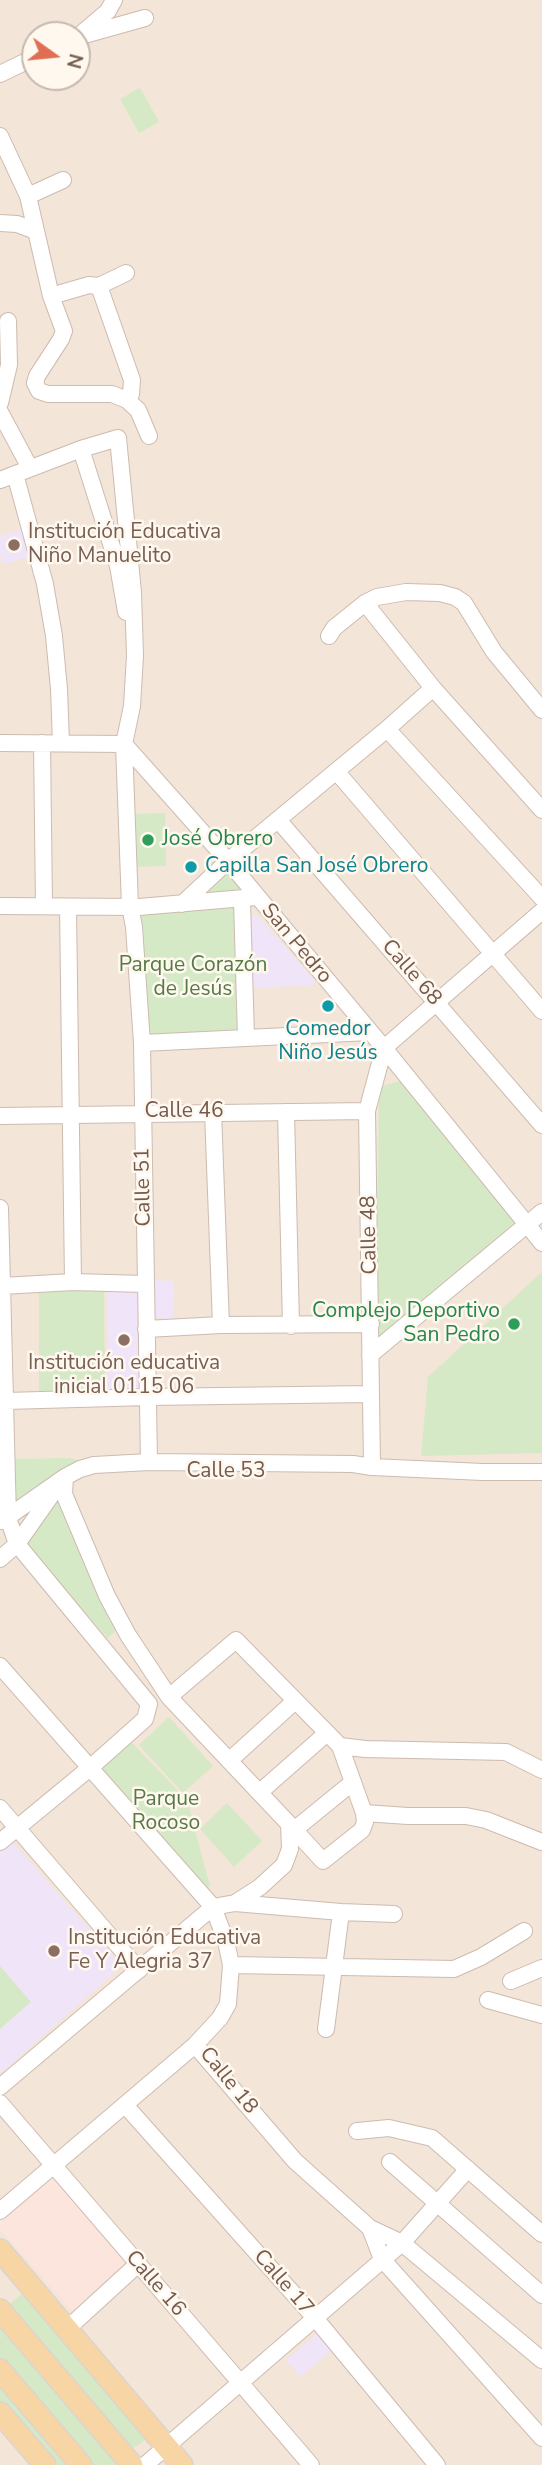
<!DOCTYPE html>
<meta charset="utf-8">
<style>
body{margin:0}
#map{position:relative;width:542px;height:2465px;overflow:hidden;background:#fcf4e8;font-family:"Nunito Sans",sans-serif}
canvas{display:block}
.north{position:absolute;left:21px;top:21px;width:70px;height:70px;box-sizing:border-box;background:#fef8ef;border:2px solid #c7b9ae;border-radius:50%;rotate:105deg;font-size:19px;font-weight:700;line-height:28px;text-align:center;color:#755a4d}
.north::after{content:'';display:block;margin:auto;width:24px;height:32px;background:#e06e53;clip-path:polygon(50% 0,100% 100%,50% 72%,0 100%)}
</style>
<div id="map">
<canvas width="542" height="2465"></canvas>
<div class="north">N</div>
</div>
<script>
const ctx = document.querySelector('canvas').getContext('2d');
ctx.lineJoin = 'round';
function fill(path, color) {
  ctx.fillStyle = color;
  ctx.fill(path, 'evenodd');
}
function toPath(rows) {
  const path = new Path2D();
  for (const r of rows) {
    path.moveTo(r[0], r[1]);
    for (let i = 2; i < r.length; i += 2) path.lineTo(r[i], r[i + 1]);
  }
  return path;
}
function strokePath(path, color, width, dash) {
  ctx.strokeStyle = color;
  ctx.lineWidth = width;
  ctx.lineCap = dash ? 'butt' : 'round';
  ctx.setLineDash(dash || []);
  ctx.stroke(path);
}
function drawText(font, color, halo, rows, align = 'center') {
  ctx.font = font + ' "Nunito Sans",sans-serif';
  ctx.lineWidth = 5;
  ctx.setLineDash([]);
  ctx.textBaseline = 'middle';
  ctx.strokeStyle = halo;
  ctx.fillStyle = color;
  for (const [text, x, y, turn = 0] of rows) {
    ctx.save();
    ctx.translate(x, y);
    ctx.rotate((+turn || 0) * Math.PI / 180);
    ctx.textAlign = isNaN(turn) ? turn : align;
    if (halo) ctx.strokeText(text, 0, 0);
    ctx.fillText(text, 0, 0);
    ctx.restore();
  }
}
fill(toPath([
 [0,0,542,0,542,2465,0,2465],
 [35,35,77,35,77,77,35,77]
]), '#f3e5d7');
fill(toPath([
 [53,2176,127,2261,72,2311,0,2229,0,2219]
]), '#fbe5dd');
fill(toPath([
 [23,529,31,557,3,564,0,554,0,536],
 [245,916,258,916,316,982,314,985,246,988],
 [155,1280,174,1281,173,1319,154,1318],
 [107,1288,141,1288,142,1392,108,1393],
 [11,1840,122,1966,0,2074,0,1850],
 [317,2334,331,2351,300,2377,286,2360]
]), '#f0e5f8');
fill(toPath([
 [140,88,159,122,139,133,120,99],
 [165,813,166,866,132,867,131,814],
 [227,867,250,894,189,901],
 [239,900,242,1030,147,1037,143,926,131,908],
 [400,1081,519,1223,376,1344,379,1087],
 [542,1272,542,1453,421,1456,428,1377],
 [39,1288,104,1288,105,1392,39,1396],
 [71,1458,80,1461,10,1515,9,1459],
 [59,1492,117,1629,108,1638,22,1544],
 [169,1717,213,1766,183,1793,139,1745],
 [130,1741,187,1800,210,1886,205,1890,96,1768],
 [227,1803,262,1841,234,1867,200,1829],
 [0,1966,31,2002,0,2029],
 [24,2292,147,2434,145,2440,130,2450,9,2305],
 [0,2316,123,2465,89,2465,0,2361],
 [0,2386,67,2465,51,2465,0,2406]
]), '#d6e9c7');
const minor = toPath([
 [82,33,108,11,114,0],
 [77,37,145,18],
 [0,74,35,57],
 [0,136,28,196,51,296,64,331,61,339,37,376,35,383,39,391,48,394,112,394,127,400,138,410,149,436],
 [28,196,63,180],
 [0,223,17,224,36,231],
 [99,286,126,273],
 [51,296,89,285,99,286,132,380,131,394,127,400],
 [0,403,9,365,8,321],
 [0,412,30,468],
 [81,449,118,566,126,612],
 [15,474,45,584,54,636,59,689,61,743],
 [0,480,81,449,118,438,133,592,135,656,132,706,124,744,130,906,134,927,142,1043,149,1462],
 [365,603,433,688,542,810],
 [329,636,334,628,365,603,377,597,406,592,440,593,455,597,464,603,494,652,542,710],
 [387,729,542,898],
 [0,743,124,744,228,861,384,1048,542,1243],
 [42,743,44,906],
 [336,771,542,1011],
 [279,821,542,1125],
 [242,900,246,1038],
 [182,904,228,861,387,729,433,688],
 [0,906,139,907,256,897],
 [68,907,73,1282],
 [142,1043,370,1032],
 [213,1112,221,1325],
 [286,1112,291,1326],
 [0,1116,367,1111],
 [0,1208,8,1518,17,1544,149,1704,145,1719,91,1767,0,1842],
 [2,1286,73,1282,145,1284],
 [146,1329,221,1325,371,1324],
 [370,1355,542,1212],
 [6,1401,148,1397,369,1394],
 [372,1467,367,1111,384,1048,542,911],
 [2,1521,65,1477,80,1469,94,1465,149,1462,353,1464,372,1467,483,1472,542,1472],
 [0,1559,17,1544,55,1490],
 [0,1666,213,1907,226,1941,231,1965,228,2004,220,2018,195,2045,295,2161,370,2228,382,2259,542,2438],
 [169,1697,236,1640,340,1746],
 [230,1760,295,1701],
 [260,1792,327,1733],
 [0,1808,139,1970],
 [364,1813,408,1816,466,1816,486,1820,542,1842],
 [289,1824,323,1861,362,1830,365,1822,364,1813,340,1746,365,1749,506,1752,542,1770],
 [294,1830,353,1782],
 [235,1903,341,1912,394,1914],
 [231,1965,454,1969,481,1957,524,1931],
 [511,1981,542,1968],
 [488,2000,542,2015],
 [326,2029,341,1912],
 [0,2087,213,1907,235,1903,260,1887,284,1865,290,1849,289,1824,169,1697,128,1635,107,1596,64,1494,65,1477],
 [0,2103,311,2465],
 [125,2105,315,2318,437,2465],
 [357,2131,389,2128,432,2138,542,2234],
 [390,2162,542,2295],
 [0,2211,195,2045],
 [370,2228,402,2243,542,2360],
 [67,2329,138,2264],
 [145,2465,402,2243,468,2169]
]);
const major = toPath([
 [0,2250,182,2465],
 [0,2310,132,2465],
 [0,2370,81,2465],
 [0,2413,45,2465]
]);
strokePath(minor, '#cdbbaf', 18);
strokePath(major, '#dbd4d1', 24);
strokePath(minor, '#fff', 16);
strokePath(major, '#f7d5a4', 21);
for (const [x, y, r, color] of [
 [14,545,7,"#8d6e63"],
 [148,840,7,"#2e9e5b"],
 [191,867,7,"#0f9aa8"],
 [328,1006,7,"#0f9aa8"],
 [514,1324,7,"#2e9e5b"],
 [124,1340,7,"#8d6e63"],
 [54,1951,7,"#8d6e63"]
]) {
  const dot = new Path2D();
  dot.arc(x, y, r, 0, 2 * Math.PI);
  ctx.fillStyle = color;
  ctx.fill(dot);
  strokePath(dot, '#fef8ef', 2.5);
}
drawText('21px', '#785e54', '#fef8ef', [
 ["Institución Educativa",28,533],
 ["Niño Manuelito",28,557],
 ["Institución educativa",124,1364,"center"],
 ["inicial 0115 06",124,1388,"center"],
 ["Institución Educativa",68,1939],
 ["Fe Y Alegria 37",68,1963]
], 'left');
drawText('21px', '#27864d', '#fef8ef', [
 ["José Obrero",162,840],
 ["Complejo Deportivo",500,1312,"right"],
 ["San Pedro",500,1336,"right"]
], 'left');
drawText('21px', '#0d838f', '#fef8ef', [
 ["Capilla San José Obrero",205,867],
 ["Comedor",328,1030,"center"],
 ["Niño Jesús",328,1054,"center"]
], 'left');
drawText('21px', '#755a4d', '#fef8ef', [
 ["San Pedro",296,944,50],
 ["Calle 68",411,973,49],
 ["Calle 46",184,1112],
 ["Calle 51",144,1187,-91],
 ["Calle 48",370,1235,-91],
 ["Calle 53",226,1472],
 ["Calle 18",228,2081,51],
 ["Calle 17",283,2283,49],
 ["Calle 16",155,2284,49]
]);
drawText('21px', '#567a45', '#fef8ef', [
 ["Parque Corazón",193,966],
 ["de Jesús",193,990],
 ["Parque",166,1800],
 ["Rocoso",166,1824]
]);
</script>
